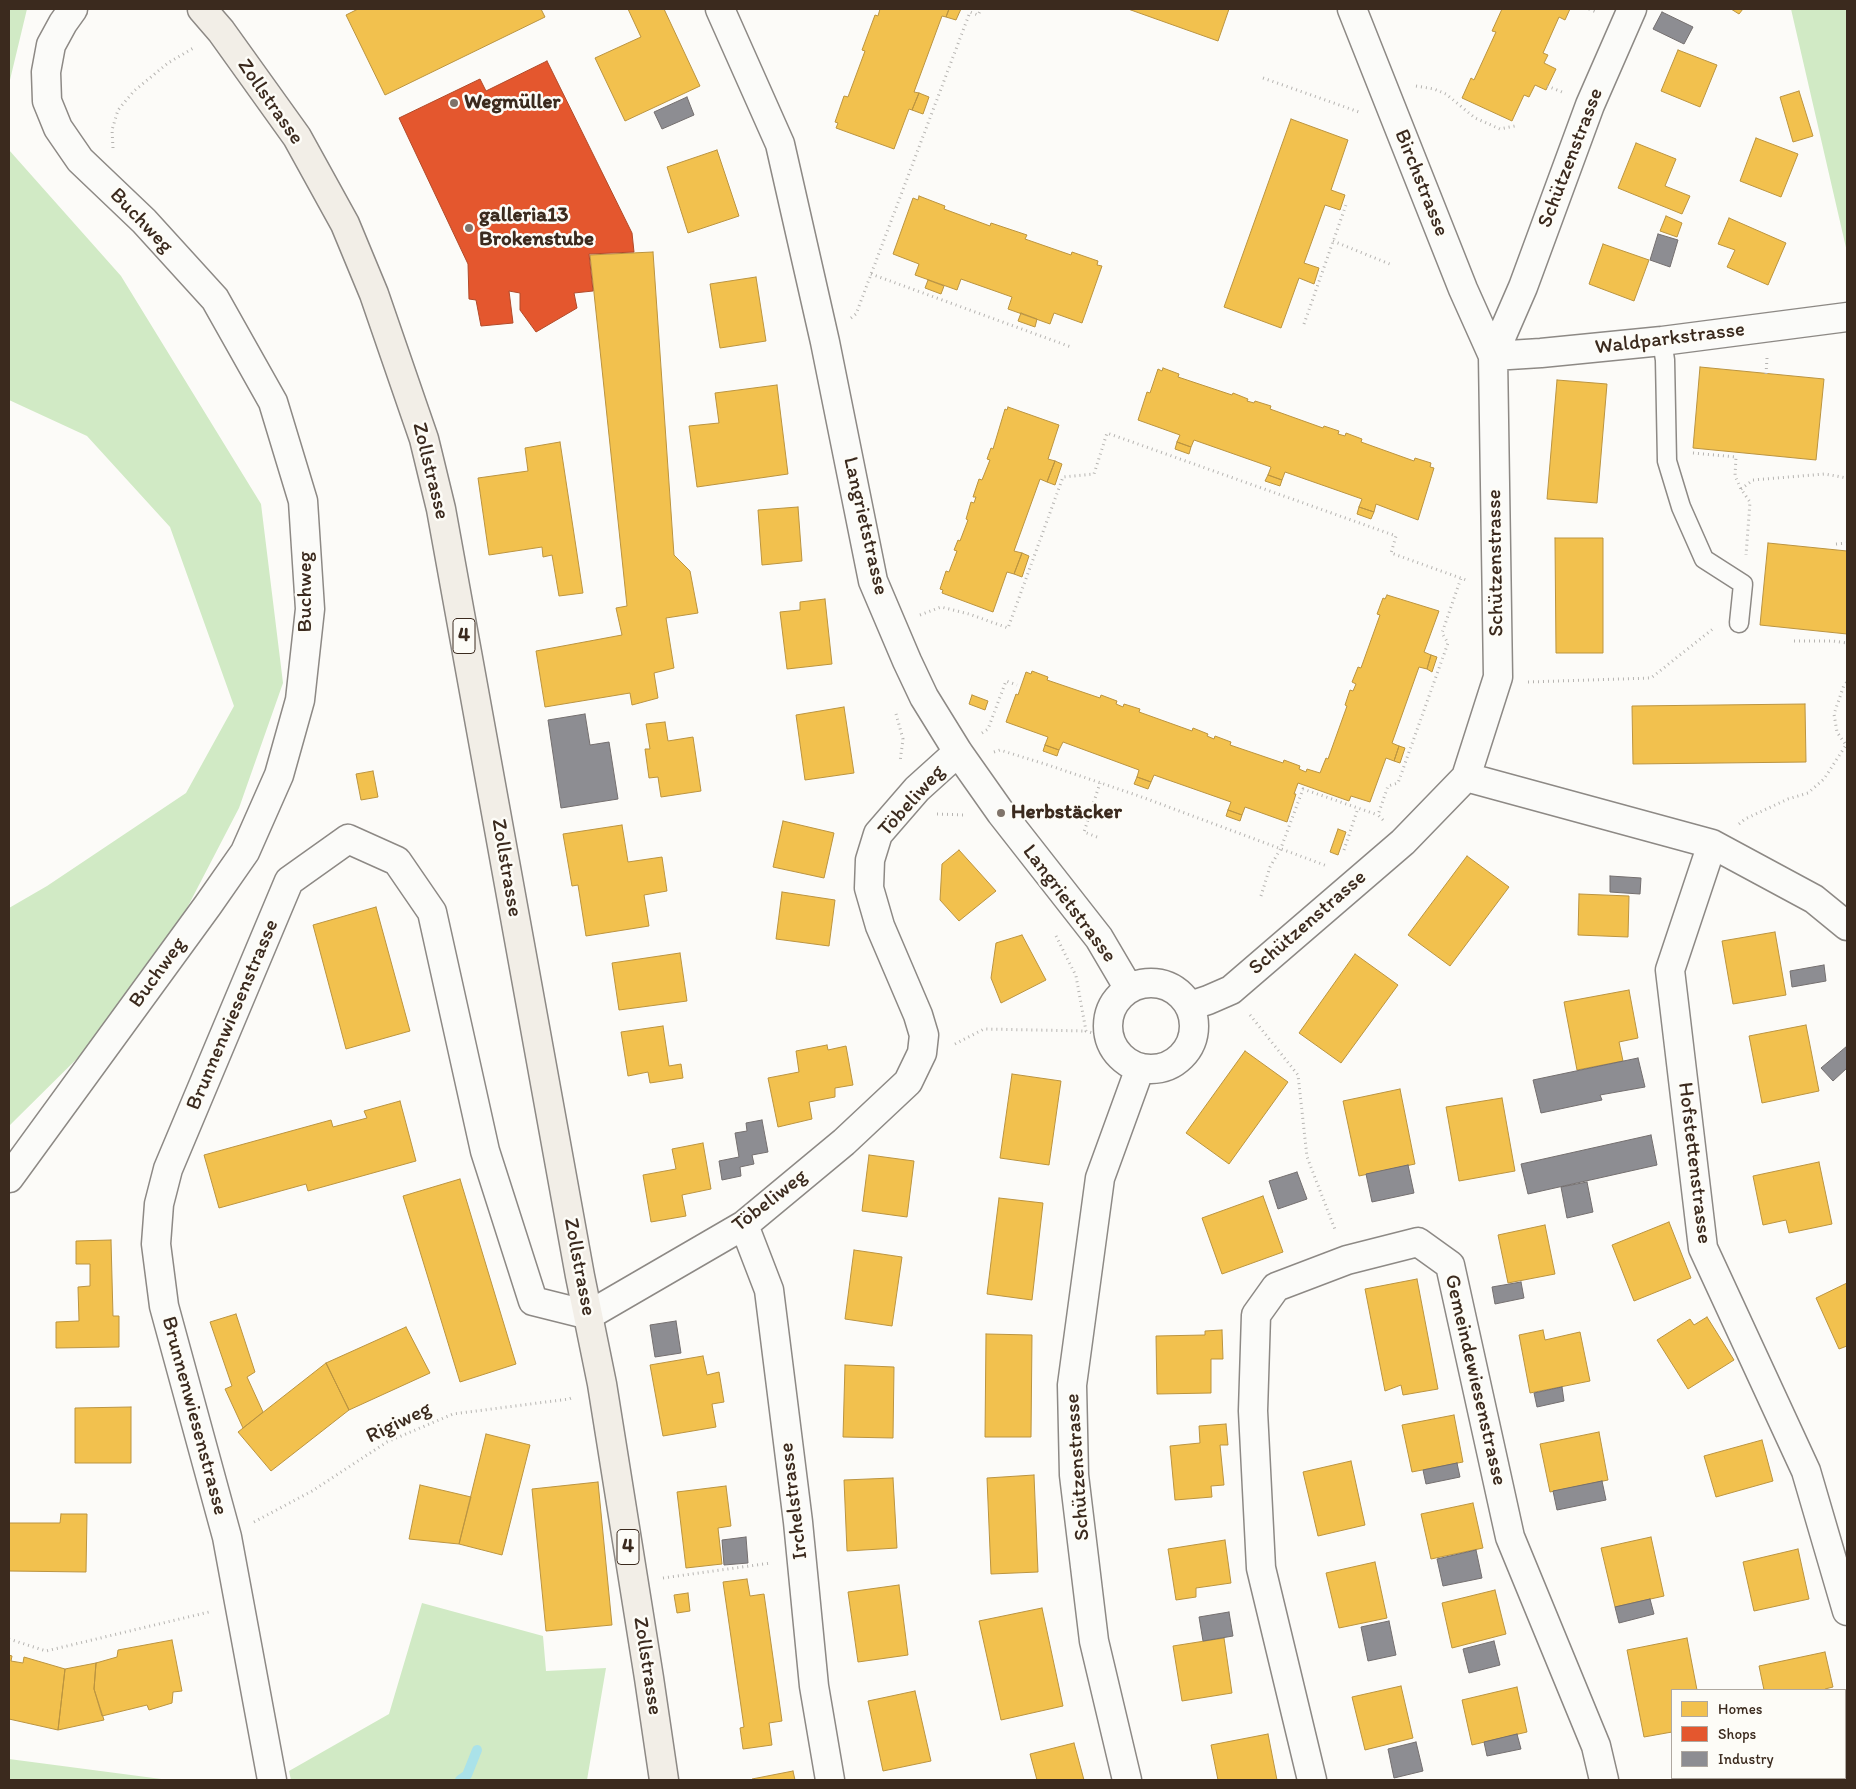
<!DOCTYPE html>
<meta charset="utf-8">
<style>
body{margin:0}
#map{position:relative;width:1856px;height:1789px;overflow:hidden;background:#fcfbf8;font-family:Itim,sans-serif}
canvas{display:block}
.frame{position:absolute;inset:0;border:10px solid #3b2a1e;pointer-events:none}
.legend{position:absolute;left:1671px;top:1689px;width:175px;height:90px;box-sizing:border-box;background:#fdfcf7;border:1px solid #afa8a0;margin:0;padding:6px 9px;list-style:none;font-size:15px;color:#3b2a1e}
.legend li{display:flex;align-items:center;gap:10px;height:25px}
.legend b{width:25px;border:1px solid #afa8a0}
</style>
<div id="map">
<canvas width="1856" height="1789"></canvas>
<div class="frame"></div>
<ul class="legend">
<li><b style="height:14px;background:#f2c14e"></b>Homes</li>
<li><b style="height:14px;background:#e4572e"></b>Shops</li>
<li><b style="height:14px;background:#8d8d92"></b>Industry</li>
</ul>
</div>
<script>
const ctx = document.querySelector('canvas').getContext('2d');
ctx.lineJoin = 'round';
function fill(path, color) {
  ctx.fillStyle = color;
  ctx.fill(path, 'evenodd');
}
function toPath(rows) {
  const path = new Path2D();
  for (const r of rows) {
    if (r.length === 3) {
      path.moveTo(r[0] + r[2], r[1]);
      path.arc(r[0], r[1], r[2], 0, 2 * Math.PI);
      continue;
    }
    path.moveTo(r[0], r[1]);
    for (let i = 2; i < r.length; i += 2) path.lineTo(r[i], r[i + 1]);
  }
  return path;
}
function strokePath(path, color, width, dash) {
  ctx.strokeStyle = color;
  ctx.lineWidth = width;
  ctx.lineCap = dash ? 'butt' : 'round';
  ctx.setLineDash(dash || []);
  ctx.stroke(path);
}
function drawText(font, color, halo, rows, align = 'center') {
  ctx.font = font + ' Itim,sans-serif';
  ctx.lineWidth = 5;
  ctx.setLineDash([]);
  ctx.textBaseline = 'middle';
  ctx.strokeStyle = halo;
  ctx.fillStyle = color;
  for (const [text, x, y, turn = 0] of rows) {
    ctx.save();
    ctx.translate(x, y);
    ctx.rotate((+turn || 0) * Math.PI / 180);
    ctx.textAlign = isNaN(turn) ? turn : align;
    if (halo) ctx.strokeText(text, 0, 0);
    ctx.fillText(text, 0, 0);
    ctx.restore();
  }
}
fill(toPath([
 [9,9,27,9,9,84],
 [1791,9,1847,9,1847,252],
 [9,150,121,276,261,504,283,683,239,808,160,960,110,1026,9,1126,9,908,47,886,186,793,234,706,170,527,87,436,9,400],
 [422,1603,543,1636,546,1671,606,1668,587,1780,291,1780,289,1771,389,1714],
 [9,1759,169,1780,9,1780]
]), '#d1eac5');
const homes = toPath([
 [358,9,541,9,545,17,385,95,346,15,358,9],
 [628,9,664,9,700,86,625,121,595,58,641,37,628,9],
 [880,9,949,9,946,17,942,16,914,92,919,93,912,110,909,109,894,149,836,128,838,123,835,122,844,96,848,97,865,51,862,50,875,15,878,16,880,9],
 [949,9,961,9,956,20,946,17,949,9],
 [1128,9,1229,9,1218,41,1128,9],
 [1502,9,1570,9,1565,20,1559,17,1543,53,1548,55,1544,63,1556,69,1546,90,1535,85,1529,97,1524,95,1512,121,1462,98,1471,78,1474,80,1496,32,1492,31,1502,9],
 [1731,9,1743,9,1739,14,1731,9],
 [1678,50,1717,65,1700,107,1661,91,1678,50],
 [1799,91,1813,136,1793,142,1780,97,1799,91],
 [919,93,929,97,923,114,912,110,919,93],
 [1291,119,1348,140,1331,190,1345,195,1340,210,1325,205,1304,263,1319,268,1314,284,1299,278,1281,328,1224,307,1291,119],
 [1756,138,1798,154,1781,197,1740,181,1756,138],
 [1636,143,1676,159,1665,186,1690,196,1682,214,1618,188,1636,143],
 [717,150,739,216,688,233,667,167,717,150],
 [919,196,945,206,944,209,990,226,991,223,1027,235,1025,239,1071,255,1072,252,1098,261,1097,265,1102,266,1082,323,1054,313,1050,324,1008,309,1012,297,961,279,957,290,915,275,919,264,893,254,913,198,918,200,919,196],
 [1666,216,1682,223,1677,237,1660,231,1666,216],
 [1729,218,1786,243,1768,285,1727,267,1735,250,1718,244,1729,218],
 [1603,244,1649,260,1634,301,1589,284,1603,244],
 [653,252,674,555,690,571,698,613,666,618,674,668,654,673,658,698,632,705,630,693,545,707,536,651,622,635,616,608,627,606,590,255,653,252],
 [756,277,766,341,720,348,710,284,756,277],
 [928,280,944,286,941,294,925,288,928,280],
 [1021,313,1037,319,1035,327,1018,321,1021,313],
 [1700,367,1824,379,1816,460,1693,448,1700,367],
 [1163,368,1179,374,1178,377,1232,395,1233,393,1248,399,1247,401,1254,403,1255,401,1271,406,1270,409,1323,428,1324,426,1339,431,1338,434,1345,436,1346,433,1362,439,1361,442,1414,461,1415,458,1431,463,1430,467,1434,468,1418,520,1376,504,1374,512,1359,507,1362,499,1285,472,1282,480,1268,475,1271,467,1194,440,1191,447,1177,442,1180,435,1138,420,1147,392,1150,393,1158,369,1162,371,1163,368],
 [1557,380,1607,384,1597,503,1547,499,1557,380],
 [777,385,788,474,697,487,689,426,719,423,715,393,777,385],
 [1008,407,1059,425,1048,459,1055,461,1047,482,1040,479,1014,551,1022,553,1014,574,1007,572,993,612,942,593,943,590,940,589,946,571,949,572,957,551,954,550,958,540,960,541,968,520,966,519,971,502,974,503,976,497,973,497,979,479,982,480,990,460,987,459,991,448,993,449,1005,409,1007,410,1008,407],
 [560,442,583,593,559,596,552,555,543,557,542,547,489,555,478,478,528,471,525,448,560,442],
 [1177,442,1191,447,1189,454,1175,449,1177,442],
 [1055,461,1062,464,1055,485,1047,482,1055,461],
 [1268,475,1282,480,1280,486,1265,481,1268,475],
 [798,507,802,561,762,565,758,510,798,507],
 [1359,507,1374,512,1371,519,1357,514,1359,507],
 [1555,538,1603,538,1603,653,1556,653,1555,538],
 [1768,543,1847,551,1847,634,1760,625,1768,543],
 [1022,553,1029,556,1022,577,1014,574,1022,553],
 [1387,595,1439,611,1424,652,1431,655,1427,669,1419,667,1392,743,1399,746,1394,761,1386,758,1370,802,1351,796,1349,801,1298,783,1294,794,1296,794,1287,822,1245,807,1242,815,1228,810,1231,802,1154,775,1151,782,1137,777,1139,770,1063,742,1059,750,1045,745,1048,737,1006,722,1016,694,1018,695,1026,672,1031,674,1032,671,1048,677,1047,680,1100,698,1101,695,1117,701,1116,704,1123,707,1124,704,1140,709,1139,712,1192,731,1193,728,1208,734,1207,736,1214,739,1215,736,1231,742,1230,745,1283,763,1284,760,1300,766,1299,769,1306,772,1307,769,1320,773,1326,758,1328,759,1347,706,1345,705,1350,690,1353,691,1356,684,1352,682,1358,667,1361,668,1380,615,1377,614,1383,598,1385,599,1387,595],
 [825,599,832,664,787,669,780,612,800,610,800,602,825,599],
 [1431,655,1437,657,1432,672,1427,669,1431,655],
 [972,695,988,701,985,710,969,704,972,695],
 [1805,704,1806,762,1633,764,1632,706,1805,704],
 [844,707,854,773,805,780,796,715,844,707],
 [665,722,668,741,693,737,701,791,661,797,658,777,649,778,645,749,650,749,646,724,665,722],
 [1045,745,1059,750,1057,756,1043,751,1045,745],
 [1399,746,1405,748,1400,763,1394,761,1399,746],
 [373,771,378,797,361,800,356,774,373,771],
 [1137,777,1151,782,1148,789,1134,784,1137,777],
 [1228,810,1242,815,1240,821,1226,816,1228,810],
 [783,821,834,833,824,878,773,867,783,821],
 [622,825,628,862,662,857,667,891,644,895,649,926,586,936,578,885,572,886,563,834,622,825],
 [1338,829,1346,832,1338,855,1330,852,1338,829],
 [959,850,996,891,959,921,940,900,942,864,959,850],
 [1467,856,1509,887,1450,966,1408,935,1467,856],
 [782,892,835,900,829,946,776,939,782,892],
 [1579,894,1629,896,1628,937,1578,935,1579,894],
 [376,907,410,1031,346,1049,313,925,376,907],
 [1775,932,1786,995,1733,1004,1722,941,1775,932],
 [1022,935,1046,980,1001,1003,991,978,996,943,1022,935],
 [680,953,687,1001,619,1010,612,963,680,953],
 [1355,954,1398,985,1341,1063,1299,1033,1355,954],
 [1629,990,1638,1038,1619,1042,1623,1061,1577,1070,1564,1002,1629,990],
 [1806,1025,1819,1091,1762,1103,1749,1036,1806,1025],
 [663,1026,669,1066,681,1064,683,1078,650,1083,648,1072,628,1076,621,1032,663,1026],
 [827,1045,828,1050,846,1046,853,1085,835,1088,835,1097,809,1102,812,1119,778,1127,768,1078,799,1072,796,1051,827,1045],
 [1245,1051,1288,1082,1229,1164,1186,1133,1245,1051],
 [1012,1074,1061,1081,1049,1165,1000,1158,1012,1074],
 [1400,1089,1415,1164,1359,1176,1343,1101,1400,1089],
 [1502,1098,1515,1171,1459,1181,1446,1107,1502,1098],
 [400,1101,416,1161,308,1191,306,1184,219,1208,204,1155,331,1120,333,1127,367,1118,364,1111,400,1101],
 [703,1143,711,1189,682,1195,686,1216,651,1222,643,1175,676,1169,672,1149,703,1143],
 [869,1155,914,1161,907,1217,862,1211,869,1155],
 [1819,1162,1832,1224,1789,1233,1786,1220,1763,1225,1753,1176,1819,1162],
 [460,1179,516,1364,460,1382,403,1196,460,1179],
 [1263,1196,1283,1252,1222,1274,1202,1218,1263,1196],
 [999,1198,1043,1203,1032,1300,987,1294,999,1198],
 [1669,1222,1691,1278,1634,1301,1612,1245,1669,1222],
 [1545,1225,1555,1274,1508,1283,1498,1235,1545,1225],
 [111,1240,113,1316,119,1316,119,1347,56,1348,56,1322,79,1321,78,1287,90,1286,90,1264,76,1264,76,1241,111,1240],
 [854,1250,902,1257,892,1326,845,1319,854,1250],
 [1417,1279,1438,1389,1403,1395,1401,1385,1385,1391,1365,1289,1417,1279],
 [1847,1283,1847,1346,1839,1349,1816,1298,1847,1283],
 [236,1314,255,1372,247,1377,263,1412,243,1428,225,1389,232,1386,210,1322,236,1314],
 [1707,1317,1734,1360,1688,1389,1657,1340,1690,1319,1694,1325,1707,1317],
 [406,1327,430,1373,349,1410,326,1363,406,1327],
 [1222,1330,1223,1359,1211,1359,1211,1393,1157,1394,1156,1336,1205,1335,1205,1331,1222,1330],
 [1543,1330,1545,1340,1580,1332,1590,1381,1530,1393,1519,1335,1543,1330],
 [986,1334,1032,1335,1031,1437,985,1437,986,1334],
 [703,1356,707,1375,719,1372,724,1402,712,1404,716,1427,663,1436,650,1365,703,1356],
 [326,1363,349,1410,271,1471,238,1432,326,1363],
 [845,1365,894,1367,893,1438,843,1437,845,1365],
 [131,1407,131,1463,75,1463,75,1408,131,1407],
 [1454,1415,1463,1462,1412,1472,1402,1425,1454,1415],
 [1226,1424,1228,1445,1220,1445,1224,1485,1211,1486,1212,1497,1175,1500,1170,1446,1200,1443,1199,1426,1226,1424],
 [1599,1432,1608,1480,1550,1492,1540,1444,1599,1432],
 [486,1434,530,1445,502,1555,459,1544,486,1434],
 [1762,1440,1773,1481,1716,1497,1704,1456,1762,1440],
 [1351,1461,1365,1525,1318,1536,1303,1472,1351,1461],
 [1034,1475,1038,1572,991,1574,987,1478,1034,1475],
 [893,1478,897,1548,847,1551,844,1480,893,1478],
 [598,1482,612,1625,546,1631,532,1489,598,1482],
 [420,1485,471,1497,459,1544,409,1539,420,1485],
 [726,1486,731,1526,718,1528,722,1564,686,1568,677,1492,726,1486],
 [1473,1503,1483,1548,1431,1559,1421,1514,1473,1503],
 [61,1514,87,1514,86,1572,9,1571,9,1523,60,1523,61,1514],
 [1651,1537,1664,1596,1615,1607,1601,1548,1651,1537],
 [1225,1540,1231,1583,1196,1588,1196,1597,1176,1600,1168,1549,1225,1540],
 [1798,1549,1809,1599,1754,1611,1743,1562,1798,1549],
 [1375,1562,1387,1618,1339,1628,1326,1573,1375,1562],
 [747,1579,750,1596,764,1594,782,1721,769,1723,772,1745,743,1749,740,1728,744,1727,723,1582,747,1579],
 [899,1585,908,1655,858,1662,848,1592,899,1585],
 [1495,1590,1506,1634,1452,1648,1442,1603,1495,1590],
 [688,1593,690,1611,677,1613,674,1595,688,1593],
 [1042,1608,1063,1706,1001,1720,979,1621,1042,1608],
 [1224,1638,1232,1693,1182,1701,1173,1646,1224,1638],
 [1687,1638,1697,1690,1672,1690,1672,1732,1644,1737,1627,1650,1687,1638],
 [172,1640,182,1691,173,1692,172,1703,149,1710,147,1705,102,1716,94,1689,96,1663,117,1657,118,1650,172,1640],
 [1825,1652,1833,1687,1825,1689,1825,1690,1764,1690,1759,1666,1825,1652],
 [9,1655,12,1656,11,1661,23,1663,24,1657,65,1669,58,1730,9,1719,9,1655],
 [96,1663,94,1689,104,1720,58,1730,65,1669,96,1663],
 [1401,1686,1413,1738,1365,1750,1352,1697,1401,1686],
 [1517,1687,1527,1732,1472,1745,1462,1700,1517,1687],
 [915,1691,931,1761,883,1771,868,1701,915,1691],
 [1268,1734,1277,1780,1218,1780,1211,1745,1268,1734],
 [1074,1743,1084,1780,1037,1780,1030,1754,1074,1743],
 [1847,1746,1847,1780,1806,1780,1806,1778,1845,1778,1845,1747,1847,1746],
 [793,1771,795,1780,752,1780,752,1779,793,1771],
 [1713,1778,1723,1778,1723,1780,1702,1780,1713,1778]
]);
fill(homes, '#f2c14e');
strokePath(homes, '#bb9440', 1);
const shops = toPath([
 [547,61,632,233,634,252,589,254,593,291,574,293,577,308,536,332,520,310,520,293,509,291,513,323,481,326,476,300,469,299,468,264,399,118,480,79,486,91,547,61]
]);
fill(shops, '#e4572e');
strokePath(shops, '#b14a29', 1);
const industry = toPath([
 [1662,12,1693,27,1684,44,1653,29,1662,12],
 [687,97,694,115,662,129,654,112,687,97],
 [1658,234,1678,240,1670,267,1650,260,1658,234],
 [585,714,590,745,609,742,618,799,561,808,548,720,585,714],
 [1610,876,1641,878,1640,894,1610,892,1610,876],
 [1824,965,1826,981,1792,987,1790,971,1824,965],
 [1847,1046,1847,1068,1833,1081,1821,1068,1847,1046],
 [1638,1058,1645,1087,1600,1095,1602,1100,1541,1113,1533,1080,1638,1058],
 [762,1120,768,1152,752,1155,754,1164,740,1167,741,1176,722,1180,719,1161,739,1157,735,1133,747,1131,746,1123,762,1120],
 [1651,1135,1657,1165,1528,1194,1521,1164,1651,1135],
 [1408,1165,1414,1193,1372,1202,1366,1174,1408,1165],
 [1297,1172,1307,1199,1278,1209,1269,1181,1297,1172],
 [1587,1182,1593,1212,1567,1218,1561,1187,1587,1182],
 [1521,1282,1524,1298,1495,1304,1492,1287,1521,1282],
 [676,1321,681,1353,655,1357,650,1325,676,1321],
 [1562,1387,1564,1401,1537,1407,1534,1393,1562,1387],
 [1457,1463,1460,1477,1426,1484,1423,1470,1457,1463],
 [1602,1481,1606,1500,1557,1510,1553,1491,1602,1481],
 [746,1537,748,1563,724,1565,722,1540,746,1537],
 [1476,1550,1482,1578,1443,1586,1437,1559,1476,1550],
 [1650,1599,1654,1614,1619,1623,1615,1607,1650,1599],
 [1229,1612,1233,1636,1203,1641,1199,1617,1229,1612],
 [1389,1621,1396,1655,1368,1661,1361,1627,1389,1621],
 [1494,1641,1500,1665,1469,1673,1463,1649,1494,1641],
 [1517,1734,1521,1749,1487,1756,1484,1742,1517,1734],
 [1416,1742,1423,1771,1394,1778,1388,1749,1416,1742]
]);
fill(industry, '#8d8d92');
strokePath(industry, '#746f6f', 1);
strokePath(toPath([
 [460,1780,467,1775,477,1750]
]), '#aae2e9', 10);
const lane = toPath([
 [1662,341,1665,360,1667,461,1681,507,1704,559,1743,584,1739,623]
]);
const street = toPath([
 [720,9,780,144,825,342,873,581,907,661,924,697,958,752,1001,813,1099,938,1129,989],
 [1352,9,1463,289,1493,356],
 [1493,356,1541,353,1662,341,1847,317],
 [1466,777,1712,844],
 [1847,926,1814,899,1712,844,1670,970,1703,1248,1806,1471,1847,1611],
 [1151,1026,43],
 [1190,1006,1208,1000,1231,990,1403,842,1466,777,1498,677,1493,356,1523,287,1590,105,1632,9],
 [744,1225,769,1290,798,1522,814,1686,830,1780],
 [272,1780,227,1537,164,1306,156,1244,159,1204,168,1169,289,881,348,839,397,861,432,912,485,1151,533,1301,589,1315,744,1225,844,1142,908,1082,922,1053,924,1035,918,1015,880,926,869,888,870,860,878,834,917,789,958,752],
 [1127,1780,1094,1641,1074,1475,1072,1385,1100,1178,1140,1068],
 [1312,1780,1261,1568,1253,1411,1256,1315,1276,1287,1347,1260,1418,1242,1450,1265,1510,1537,1596,1746,1604,1780]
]);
const secondary = toPath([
 [9,1178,208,905,245,852,279,775,300,700,310,609,303,501,273,402,215,299,144,221,80,160,58,128,47,101,46,72,51,45,63,23,73,9]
]);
const primary = toPath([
 [202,9,221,31,297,137,345,224,374,294,424,439,441,509,580,1276,602,1384,649,1678,664,1780]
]);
strokePath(lane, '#8d8985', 21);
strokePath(street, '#8d8985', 31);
strokePath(secondary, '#8d8985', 31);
strokePath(primary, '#8d8985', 31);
strokePath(toPath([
 [1589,9,1596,12],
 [1263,78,1359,112],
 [1416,86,1434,89,1446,94,1475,118,1500,129,1515,126,1516,123],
 [1547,86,1562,92],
 [113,148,112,130,118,110,134,91,168,63,195,47],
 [1333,241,1392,265],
 [871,274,1071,347],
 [851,318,856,314,970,12,978,15,981,9],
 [1304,324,1347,202],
 [1766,374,1767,358],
 [1693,453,1736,457,1735,476,1741,489,1750,502,1746,555],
 [1741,489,1753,480,1825,474,1847,478],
 [1836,544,1847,543],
 [920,615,941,607,969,614,1008,628,1063,477,1094,474,1107,433,1396,536,1391,553,1466,580],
 [1794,641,1833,641,1847,643],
 [1528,682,1651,678,1714,628],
 [896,714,903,739,900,762],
 [982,733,988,729,1006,681,1017,685],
 [994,752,1000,750,1048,765,1139,796,1327,866],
 [937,814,964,815],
 [1383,820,1378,815,1388,786,1398,783,1448,643,1442,633,1461,578],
 [1739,824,1745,819,1788,799,1808,793,1824,779,1846,745,1837,732,1834,714,1844,685,1847,682],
 [1097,837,1084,832,1100,783],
 [1344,850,1358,808],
 [1261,896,1270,867,1281,848,1303,789,1378,815],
 [1056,936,1076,976,1086,1031,1109,1038],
 [1250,1015,1298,1075,1307,1157,1336,1232],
 [955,1044,984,1029,1086,1031],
 [254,1522,312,1491,387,1442,453,1414,569,1399,574,1397],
 [663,1578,771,1563],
 [9,1639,46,1651,209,1612]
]), '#b6b4b1', 3, [1, 4]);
strokePath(lane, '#fbfbf9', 18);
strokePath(street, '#fbfbf9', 28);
strokePath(secondary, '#fbfbf9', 28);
strokePath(primary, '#f2eee7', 28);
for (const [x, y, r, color] of [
 [454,103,5,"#7f736a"],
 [469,228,5,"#7f736a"],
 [1001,813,5,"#7f736a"]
]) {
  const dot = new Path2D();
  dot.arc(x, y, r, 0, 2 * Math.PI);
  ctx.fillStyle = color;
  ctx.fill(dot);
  strokePath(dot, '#fdfcf7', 2);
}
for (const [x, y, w] of [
 [464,636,22],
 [628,1547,22]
]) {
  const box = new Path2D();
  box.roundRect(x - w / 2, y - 17.5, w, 35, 4);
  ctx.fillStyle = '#fdfcf7';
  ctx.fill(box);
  strokePath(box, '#3b2a1e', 1);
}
drawText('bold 20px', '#3b2a1e', null, [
 ["4",464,636],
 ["4",628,1547]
]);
drawText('21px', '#3b2a1e', '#fdfcf7', [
 ["Zollstrasse",270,102,55],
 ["Schützenstrasse",1571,158,-69],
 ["Birchstrasse",1421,183,68],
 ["Buchweg",141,221,46],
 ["Waldparkstrasse",1670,339,-7],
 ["Zollstrasse",430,471,76],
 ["Langrietstrasse",865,526,77],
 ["Schützenstrasse",1496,563,-91],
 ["Buchweg",306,592,-90],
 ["Töbeliweg",912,801,-48],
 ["Zollstrasse",506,868,80],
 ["Langrietstrasse",1069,904,53],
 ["Schützenstrasse",1308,923,-41],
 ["Buchweg",158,973,-54],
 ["Brunnenwiesenstrasse",233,1015,-67],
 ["Hofstettenstrasse",1694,1163,83],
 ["Töbeliweg",770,1201,-38],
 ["Zollstrasse",579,1267,79],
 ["Gemeindewiesenstrasse",1475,1380,77],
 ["Brunnenwiesenstrasse",194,1416,75],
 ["Rigiweg",399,1423,-26],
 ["Schützenstrasse",1078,1467,-94],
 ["Irchelstrasse",794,1501,-97],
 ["Zollstrasse",647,1666,81]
]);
drawText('bold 21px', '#3b2a1e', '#fdfcf7', [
 ["Wegmüller",464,103],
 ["galleria13",479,216],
 ["Brokenstube",479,240],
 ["Herbstäcker",1011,813]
], 'left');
</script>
